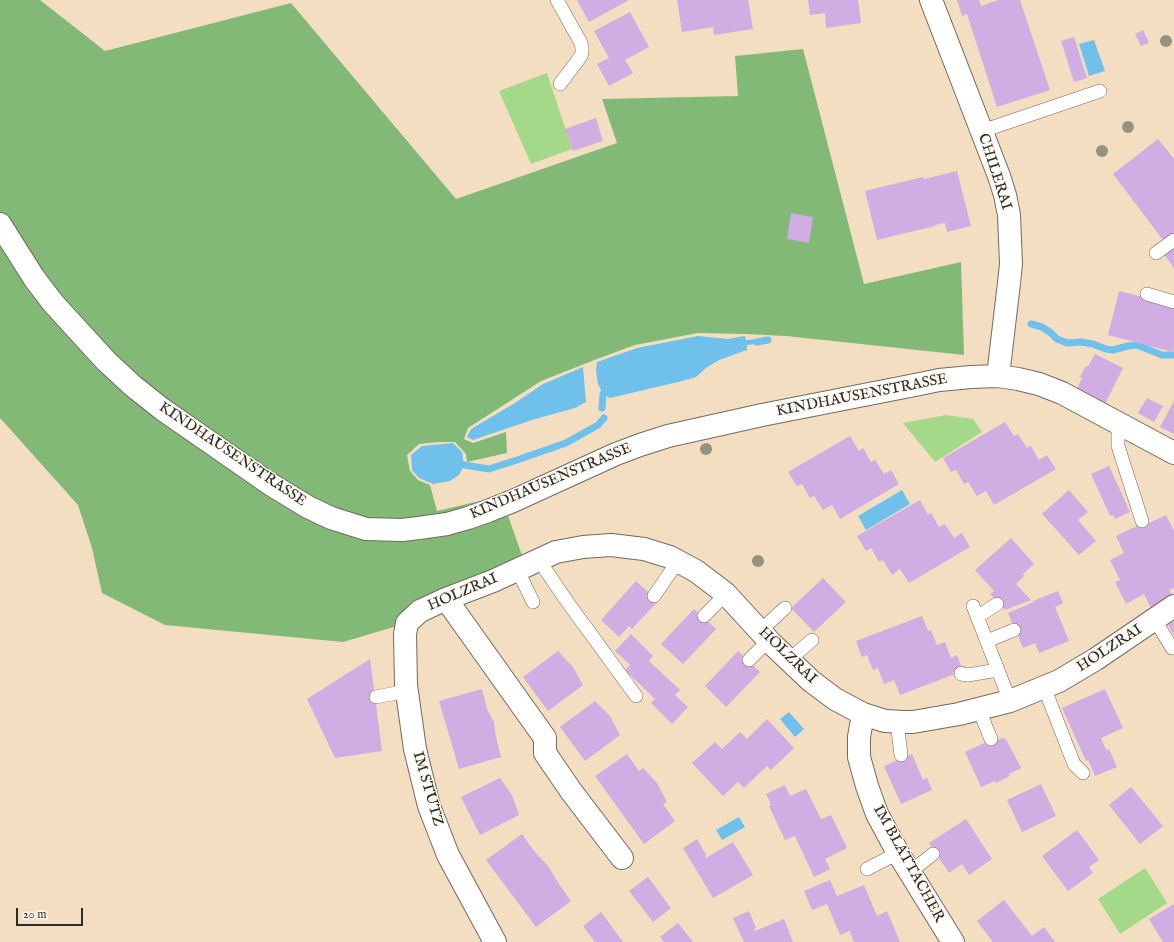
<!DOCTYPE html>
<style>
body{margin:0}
#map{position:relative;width:1174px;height:942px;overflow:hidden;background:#f4dec1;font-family:"IM FELL English",serif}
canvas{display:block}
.scale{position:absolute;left:16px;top:908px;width:67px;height:18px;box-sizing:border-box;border:2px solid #2b2b2b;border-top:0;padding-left:5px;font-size:12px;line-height:14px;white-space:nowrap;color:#2b2b2b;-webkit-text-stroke:3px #fbf7ec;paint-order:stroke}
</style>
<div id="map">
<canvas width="1174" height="942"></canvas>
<div class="scale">20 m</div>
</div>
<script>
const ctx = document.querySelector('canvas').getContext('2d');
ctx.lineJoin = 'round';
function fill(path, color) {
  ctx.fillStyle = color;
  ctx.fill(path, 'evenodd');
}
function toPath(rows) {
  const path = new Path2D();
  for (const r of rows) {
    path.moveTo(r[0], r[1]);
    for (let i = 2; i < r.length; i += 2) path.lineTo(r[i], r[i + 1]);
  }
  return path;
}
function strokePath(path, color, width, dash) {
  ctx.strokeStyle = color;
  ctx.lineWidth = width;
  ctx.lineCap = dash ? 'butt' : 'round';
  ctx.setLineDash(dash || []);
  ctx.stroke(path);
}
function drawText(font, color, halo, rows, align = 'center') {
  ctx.font = font + ' "IM FELL English",serif';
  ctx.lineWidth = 3;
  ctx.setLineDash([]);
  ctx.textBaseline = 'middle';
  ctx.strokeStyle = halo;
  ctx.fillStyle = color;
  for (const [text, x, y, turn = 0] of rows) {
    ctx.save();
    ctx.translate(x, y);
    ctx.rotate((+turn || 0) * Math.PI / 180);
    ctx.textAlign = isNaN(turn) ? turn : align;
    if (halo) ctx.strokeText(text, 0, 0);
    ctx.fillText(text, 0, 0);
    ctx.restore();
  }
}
fill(toPath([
 [547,73,572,149,531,164,499,91],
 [946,415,973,419,982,432,935,462,903,423],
 [1145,868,1167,903,1120,934,1098,899]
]), '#a4d98a');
fill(toPath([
 [0,0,40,0,105,51,291,3,456,199,617,143,602,99,738,96,735,56,803,49,864,284,961,262,964,355,786,336,746,334,698,333,635,345,597,359,541,381,468,428,464,439,473,443,506,432,507,453,467,462,466,454,455,442,438,442,419,444,407,455,410,471,418,480,430,485,437,511,501,496,523,558,407,623,343,642,165,625,102,593,92,548,78,505,0,418]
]), '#83b976');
fill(toPath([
 [1094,40,1105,71,1089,76,1079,44],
 [698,336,728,339,745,336,746,340,757,339,757,344,747,345,747,350,719,360,706,368,696,377,682,381,610,398,603,394,598,384,596,371,597,362,637,348],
 [583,367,586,402,575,408,532,420,473,440,467,437,471,429,515,403,543,384],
 [453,443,462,452,464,465,459,475,450,481,433,484,419,478,412,470,411,455,422,446],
 [902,490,910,504,866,530,858,516],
 [789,712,804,729,795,737,780,719],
 [739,817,745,827,722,840,716,830]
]), '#6fc1eb');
strokePath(toPath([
 [1031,324,1042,327,1051,333,1057,339,1067,343,1081,342,1093,344,1106,349,1113,350,1128,346,1137,345,1162,355,1174,355],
 [757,342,768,340],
 [602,408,603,394],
 [464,465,489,469,517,460,566,443,598,425,604,418]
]), '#6fc1eb', 7);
fill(toPath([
 [577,0,629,0,589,22],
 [677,0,748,0,753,29,714,35,713,27,682,32],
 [808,0,858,0,861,23,826,28,825,13,810,15],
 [957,0,979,0,981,6,998,0,1020,0,1050,90,997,107,967,14,962,16],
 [630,12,649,47,625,60,633,73,609,86,597,64,609,58,594,31],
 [1143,30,1149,43,1141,46,1135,34],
 [1074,37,1087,78,1074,82,1061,41],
 [596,118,603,141,573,151,565,129],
 [1158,139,1174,159,1174,268,1163,253,1163,240,1113,174],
 [957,171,971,226,947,232,945,223,935,225,935,226,877,240,865,191,923,177,924,179],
 [791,213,813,217,809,243,787,239],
 [1119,291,1168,303,1174,307,1174,348,1173,352,1108,335],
 [1095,354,1123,368,1105,404,1077,389,1082,378,1080,377,1086,366,1088,367],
 [1147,398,1163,406,1154,422,1138,413],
 [1174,401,1174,434,1160,427],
 [1005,422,1014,436,1018,434,1027,448,1031,446,1039,460,1047,455,1056,469,994,505,986,491,977,496,968,482,964,484,956,470,951,472,943,458],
 [850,436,859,451,863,448,871,462,875,460,884,474,891,470,899,484,840,519,832,505,823,510,814,496,810,498,802,484,797,486,788,472],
 [1109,466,1130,512,1115,519,1113,515,1110,516,1091,474],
 [1069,490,1088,512,1078,520,1096,541,1079,555,1042,514],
 [920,500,928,515,931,513,939,527,945,524,954,538,962,533,970,547,909,583,900,569,892,575,883,560,879,562,871,548,866,551,857,536],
 [1166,515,1174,531,1174,588,1169,590,1174,599,1152,610,1144,594,1126,604,1115,582,1120,580,1110,560,1124,553,1116,536,1137,526,1139,528],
 [1011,538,1034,564,1023,574,1024,576,1016,584,1031,600,1005,610,990,594,994,591,975,570],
 [823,578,846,602,814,632,791,608],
 [636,581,658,601,632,629,629,626,619,637,601,620],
 [1058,591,1063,603,1055,607,1069,641,1039,653,1035,643,1023,648,1008,613,1034,602,1033,601],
 [694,609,716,629,683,664,661,644],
 [922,616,928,631,931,630,937,645,945,642,951,658,957,655,963,671,900,695,894,680,884,684,878,668,873,670,867,655,862,657,856,641],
 [1174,621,1174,635,1168,625],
 [631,634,653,656,649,661,680,690,675,695,688,707,672,724,651,703,655,699,625,670,630,665,615,651],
 [558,651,573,667,583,685,548,711,523,677],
 [738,651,760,672,726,707,705,686],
 [370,659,382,751,335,758,307,699],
 [482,689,487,709,494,722,496,737,501,757,459,769,439,701],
 [1105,689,1123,728,1101,738,1106,750,1109,749,1117,767,1095,776,1088,760,1086,761,1062,708],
 [595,701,610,716,620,735,585,761,560,727],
 [767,719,794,748,771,770,767,766,744,788,738,782,723,796,692,763,715,742,722,749,740,732,747,739],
 [1002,738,1006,739,1021,768,1009,774,1010,776,996,783,995,781,981,787,965,752,993,739,994,741],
 [627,754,639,771,643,768,657,783,667,802,663,804,675,821,644,844,595,776],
 [912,754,923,780,927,778,932,790,901,804,884,766],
 [500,778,512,795,519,815,480,835,461,797],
 [1041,784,1056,816,1022,832,1007,800],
 [785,785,790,796,806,789,821,819,831,815,847,848,825,859,830,869,814,877,795,836,785,840,769,806,771,805,766,794],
 [1131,787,1163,826,1140,844,1109,805],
 [966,819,992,859,969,875,962,864,949,873,929,843],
 [1077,830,1099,860,1089,867,1093,873,1068,891,1042,856],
 [522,834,534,851,548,866,559,884,571,901,536,927,486,860],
 [697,839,706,855,705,856,706,858,733,842,753,875,713,898,683,848],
 [648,877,671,908,653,922,629,891],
 [830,880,837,896,864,885,877,916,887,911,900,942,854,942,850,931,840,935,827,904,812,910,804,891],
 [1004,900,1032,936,1044,927,1055,942,993,942,977,921],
 [1174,904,1174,942,1163,942,1149,919],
 [749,911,756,928,754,929,755,931,784,919,793,942,744,942,733,918],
 [601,912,623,942,595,942,583,926],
 [678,923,693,942,664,942,660,937]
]), '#d0ade2');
const lane = toPath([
 [557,0,581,43,582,48,582,52,581,56,560,84],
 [982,131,1100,91],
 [1156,253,1174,240],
 [1147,294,1174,302],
 [1118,424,1118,446,1142,521],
 [542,558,545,569,566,600,636,696],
 [517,569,533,602],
 [654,596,678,561],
 [973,606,1010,701],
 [704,616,726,594],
 [977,617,997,604],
 [1155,620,1172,648],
 [760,631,785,608],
 [987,641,1014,630],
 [749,660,769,640],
 [789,660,812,640],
 [961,673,961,674,968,675,998,670],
 [1044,687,1074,764,1083,773],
 [376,697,407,691],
 [979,710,991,739],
 [897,722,901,755],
 [867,869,898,853],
 [910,872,933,854]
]);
const street = toPath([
 [931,0,999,176,1005,195,1009,215,1011,264,1009,283,998,376],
 [0,224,34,278,53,303,106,361,133,386,162,409,270,484,308,507,331,518,366,529,402,530,419,528,447,524,468,518,488,511,513,501,616,454,640,445,668,436,762,415,920,384,939,380,971,377,998,376,1018,379,1039,384,1062,393,1174,453],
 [446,599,545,738,545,753,571,791,622,858],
 [863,714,859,737,859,757,867,786,877,814,898,853,953,942],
 [495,942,448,855,429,806,415,749,406,685,405,634,407,623,420,611,446,599,493,581,556,552,583,547,611,545,644,549,670,557,696,571,725,593,771,643,811,681,835,699,863,714,885,721,904,722,913,722,959,714,1010,701,1059,681,1096,659,1174,606]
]);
strokePath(lane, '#716a60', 14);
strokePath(street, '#716a60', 24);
strokePath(lane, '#fff', 13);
strokePath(street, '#fff', 22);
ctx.fillStyle = '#96937c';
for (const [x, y] of [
 [1166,41],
 [1128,127],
 [1102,151],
 [706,449],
 [758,561]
]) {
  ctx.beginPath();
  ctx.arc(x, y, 6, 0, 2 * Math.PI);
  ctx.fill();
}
drawText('15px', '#2b2b2b', '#fbf7ec', [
 ["CHILERAI",994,172,72],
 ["KINDHAUSENSTRASSE",862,396,-11],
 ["KINDHAUSENSTRASSE",232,455,34],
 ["KINDHAUSENSTRASSE",551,482,-23],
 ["HOLZRAI",463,593,-23],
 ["HOLZRAI",1110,649,-33],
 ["HOLZRAI",787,656,44],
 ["IM STUTZ",427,789,74],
 ["IM BLATTACHER",908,864,61]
]);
</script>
